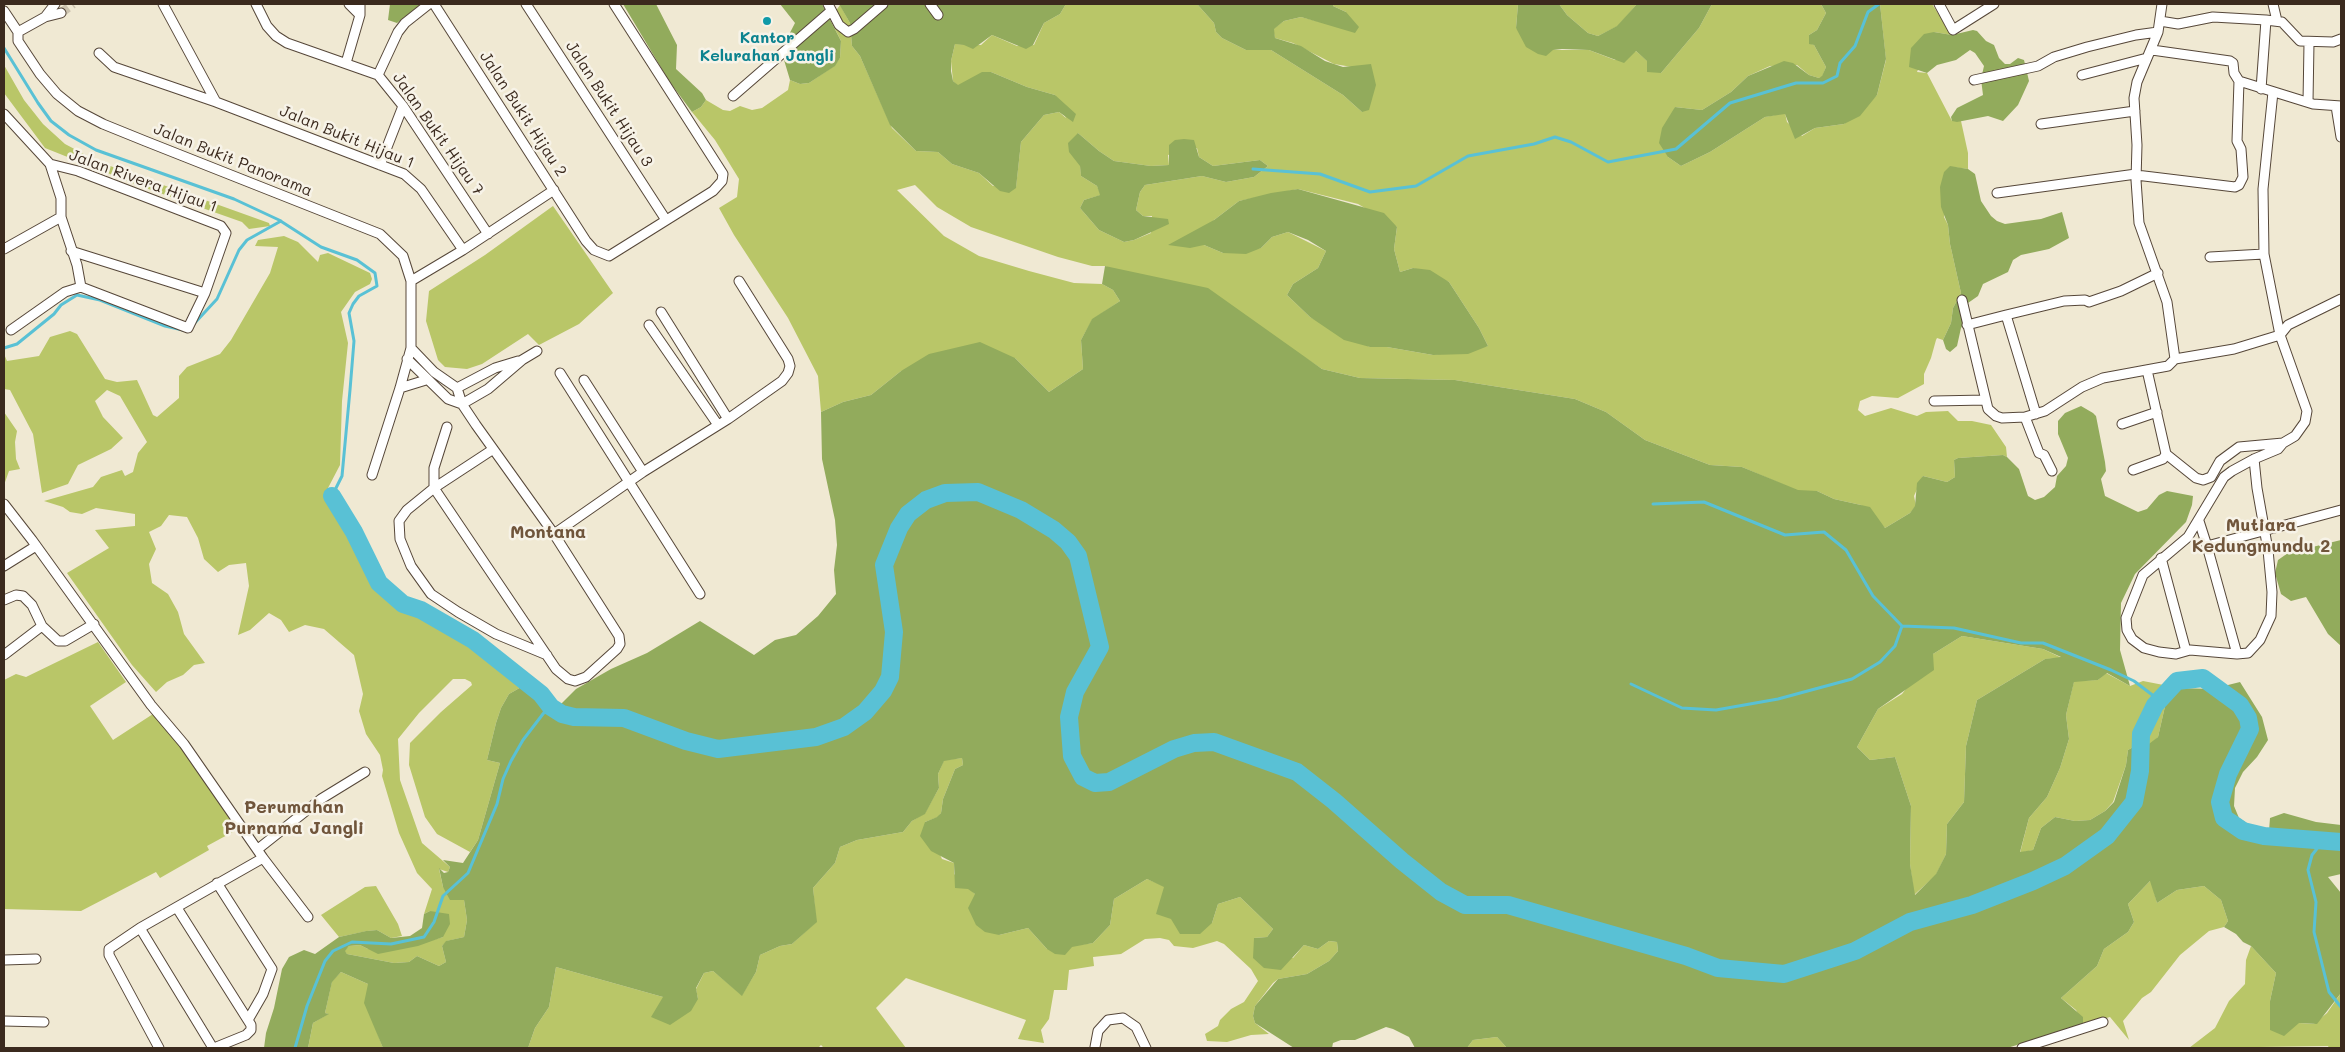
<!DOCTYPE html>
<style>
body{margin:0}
#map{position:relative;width:2345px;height:1052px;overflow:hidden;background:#f0e9d3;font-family:Mali,sans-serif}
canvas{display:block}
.frame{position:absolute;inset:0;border:5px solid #3b2a1e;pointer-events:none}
</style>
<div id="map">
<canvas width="2345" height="1052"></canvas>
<div class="frame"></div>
</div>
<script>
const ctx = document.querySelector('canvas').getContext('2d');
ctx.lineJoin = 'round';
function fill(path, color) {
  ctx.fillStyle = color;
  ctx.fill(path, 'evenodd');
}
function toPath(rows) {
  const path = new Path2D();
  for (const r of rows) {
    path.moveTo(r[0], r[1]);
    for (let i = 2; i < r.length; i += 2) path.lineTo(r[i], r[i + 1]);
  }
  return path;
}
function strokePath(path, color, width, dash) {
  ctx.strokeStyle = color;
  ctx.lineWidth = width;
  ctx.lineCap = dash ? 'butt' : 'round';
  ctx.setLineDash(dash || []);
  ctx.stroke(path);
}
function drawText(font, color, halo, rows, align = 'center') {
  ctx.font = font + ' Mali,sans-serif';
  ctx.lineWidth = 5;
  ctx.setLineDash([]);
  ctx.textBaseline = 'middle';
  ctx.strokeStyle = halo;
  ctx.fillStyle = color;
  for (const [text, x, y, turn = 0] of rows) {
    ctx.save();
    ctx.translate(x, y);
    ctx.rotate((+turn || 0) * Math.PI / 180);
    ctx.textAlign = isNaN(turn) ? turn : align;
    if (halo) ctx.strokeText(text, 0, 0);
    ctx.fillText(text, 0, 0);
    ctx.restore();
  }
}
fill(toPath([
 [1066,4,1197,4,1214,23,1216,32,1222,38,1246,50,1271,50,1343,95,1362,112,1352,67,1334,64,1293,43,1275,38,1273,29,1284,21,1301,17,1336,26,1346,12,1333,6,1334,4,1518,4,1516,28,1553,50,1589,50,1615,60,1636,51,1661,73,1699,28,1712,4,1821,4,1826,13,1817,30,1809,35,1809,43,1814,45,1826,67,1822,77,1819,78,1809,75,1797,65,1770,66,1748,76,1731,92,1702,110,1675,107,1668,157,1681,166,1710,152,1765,117,1785,113,1787,122,1802,136,1815,128,1844,124,1877,95,1886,60,1880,4,1932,4,1952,35,1934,32,1917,72,1927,73,1952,121,1961,121,1968,153,1968,169,1952,167,1944,217,1948,225,1950,244,1961,293,1953,308,1951,323,1943,340,1937,338,1936,340,1931,358,1924,374,1924,384,1898,398,1872,396,1860,401,1858,410,1865,416,1891,408,1917,416,1926,412,1948,411,1958,421,1972,421,1991,425,2006,447,2007,457,2003,455,1958,458,1954,460,1955,477,1947,482,1923,476,1914,496,1916,506,1910,513,1885,528,1861,505,1834,499,1817,491,1798,491,1742,467,1710,465,1645,440,1606,412,1575,399,1455,380,1360,378,1322,369,1281,342,1105,266,1092,266,1058,257,971,227,937,207,915,185,897,190,944,236,979,256,1029,271,1074,283,1102,284,1113,290,1120,301,1092,320,1081,340,1083,369,1049,392,1015,358,901,371,871,395,843,402,821,412,818,376,788,318,734,235,719,208,737,197,739,179,715,140,692,112,701,107,706,100,723,110,730,111,740,106,752,110,762,108,788,90,790,80,800,84,809,83,834,66,840,58,841,41,830,19,840,5,850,23,852,46,860,56,892,128,916,151,938,152,952,164,979,173,993,186,1016,187,1021,142,1044,115,1059,112,1066,118,1055,95,1027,87,991,72,958,86,953,81,951,61,955,44,981,45,992,35,1017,46,1034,45,1044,23,1060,14],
 [1078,133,1099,151,1114,161,1151,166,1169,165,1168,155,1197,148,1199,157,1213,166,1260,160,1268,166,1254,177,1226,182,1202,176,1145,185,1140,192,1136,210,1143,216,1152,216,1151,233,1134,240,1124,242,1099,230,1080,208,1084,200,1101,195,1097,186,1081,176],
 [1298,189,1358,204,1397,227,1394,249,1400,272,1413,268,1449,282,1479,328,1488,346,1433,355,1387,347,1370,347,1310,317,1287,295,1293,284,1318,268,1326,251,1288,232,1272,237,1261,248,1223,253,1204,245,1214,220,1239,201],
 [1559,4,1637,4,1618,26,1598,36,1588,33,1567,15],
 [4,65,24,100,43,124,65,144,99,162,269,223,270,226,249,229,242,222,140,186,45,148,4,93],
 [553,206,613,293,579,324,539,345,528,334,482,364,467,369,445,367,438,360,426,321,429,291,485,255],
 [284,236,298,242,318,262,320,255,328,253,370,273,372,279,370,284,355,292,341,312,348,343,342,401,340,465,328,488,327,497,333,508,343,518,364,571,375,585,387,596,408,611,433,621,523,686,509,694,501,708,496,723,487,760,500,763,478,840,470,852,437,834,425,817,409,765,410,743,441,712,472,685,471,682,465,679,453,679,419,713,398,739,400,780,422,843,450,867,448,872,439,869,443,887,464,900,467,920,464,937,447,941,442,946,446,962,439,966,417,956,409,962,394,963,347,954,344,951,349,946,360,945,368,949,408,947,443,937,430,911,424,914,432,889,417,873,399,833,382,776,383,770,380,755,366,734,359,711,363,694,354,655,324,629,305,625,289,632,281,620,269,613,250,630,238,635,249,586,246,563,229,565,218,572,204,559,198,538,187,517,169,515,161,526,149,532,156,549,149,564,152,583,168,594,178,612,184,634,205,663,194,665,183,675,167,682,156,692,132,665,67,573,109,548,95,530,135,526,135,514,96,508,82,514,70,512,63,507,44,501,93,487,101,477,122,470,125,476,133,472,138,453,147,442,120,396,107,390,95,401,103,417,123,438,111,449,78,465,68,484,42,493,33,434,10,390,4,389,4,354,7,361,39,356,50,337,70,331,77,334,105,379,117,382,137,380,153,415,157,417,179,398,179,376,187,367,220,354,231,340,270,273,278,247,255,246,258,240],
 [4,412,17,431,15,442,16,459,20,469,9,471,4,485],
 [1962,636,2043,649,2062,658,2045,659,1977,700,1966,746,1964,802,1947,824,1946,854,1936,875,1914,895,1910,864,1911,806,1895,757,1870,760,1857,747,1878,709,1902,694,1933,654],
 [98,642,126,682,90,706,113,740,153,714,188,754,242,827,207,846,209,850,160,878,156,872,81,911,4,909,4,680,16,674,26,677],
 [2106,673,2130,686,2143,681,2179,688,2166,702,2158,737,2152,744,2145,747,2135,746,2128,750,2126,765,2113,802,2105,811,2090,820,2075,821,2055,817,2041,828,2033,850,2020,853,2029,818,2047,797,2060,768,2069,739,2066,715,2074,681,2098,680],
 [962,758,963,765,955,769,943,799,941,813,938,817,925,822,942,859,954,863,954,874,975,894,999,935,1028,928,1047,949,1093,943,1110,925,1114,899,1147,879,1164,886,1212,923,1218,904,1240,897,1273,929,1267,937,1254,938,1293,958,1304,945,1318,949,1329,941,1337,942,1338,951,1329,961,1307,974,1278,979,1273,983,1255,1006,1253,1016,1255,1023,1269,1034,1251,1035,1227,1042,1207,1041,1205,1034,1218,1026,1220,1020,1231,1009,1244,1002,1258,981,1251,969,1224,944,1217,941,1193,948,1174,946,1169,940,1160,938,1145,939,1121,954,1093,957,1094,966,1069,970,1067,990,1054,990,1049,1019,1041,1030,1044,1043,1018,1039,1026,1020,906,978,876,1008,906,1048,824,1048,821,1045,818,1048,528,1048,535,1028,549,1007,556,967,663,997,698,999,696,989,704,973,713,971,742,995,756,972,760,955,780,946,792,944,816,922,813,888,835,863,840,847,857,840,903,832,912,821,925,813,939,788,938,774,944,760],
 [2151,880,2157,903,2177,890,2204,886,2221,900,2228,921,2224,927,2209,931,2180,955,2151,992,2142,998,2123,1021,2129,1040,2110,1017,2083,1025,2076,1010,2061,998,2097,966,2104,949,2128,932,2134,922,2128,904],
 [376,886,398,924,402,936,391,938,377,930,367,931,339,937,321,915,365,887],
 [2251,946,2276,973,2270,1001,2299,1023,2314,1024,2327,1013,2341,993,2341,1048,2329,1048,2328,1046,2189,1048,2215,1028,2229,1001,2245,984,2246,960],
 [341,972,368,984,375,1027,383,1048,308,1048,313,1023,328,1014,325,1013,332,981],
 [1497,1037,1507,1048,1467,1048,1473,1040]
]), '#b9c668');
fill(toPath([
 [390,4,421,4,397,23,388,20],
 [623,4,656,4,677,45,676,69,702,93,706,100,701,107,692,112,669,81],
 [780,4,822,4,841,41,840,58,835,66,809,83,800,84,790,80,781,50,795,23],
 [839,4,1066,4,1060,14,1044,23,1033,45,1026,49,992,35,973,49,964,45,955,44,951,61,951,71,953,81,958,85,982,72,991,72,1027,87,1055,95,1076,114,1073,122,1059,112,1044,115,1021,142,1016,188,1009,193,1000,191,979,173,952,164,938,152,916,151,890,125,860,56,852,46,850,23],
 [1197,4,1334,4,1333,6,1346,12,1359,27,1355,33,1301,17,1284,21,1274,29,1275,38,1301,46,1325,61,1343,67,1371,64,1376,85,1369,110,1362,112,1343,95,1271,50,1246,50,1222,38,1216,32,1214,23],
 [1518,4,1559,4,1567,15,1588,33,1598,36,1617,26,1637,4,1712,4,1699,28,1661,73,1647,72,1647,61,1636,51,1624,63,1589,50,1562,49,1553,50,1546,56,1538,54,1526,47,1516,28],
 [1821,4,1880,4,1886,59,1877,95,1860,116,1844,124,1815,128,1795,139,1785,114,1765,117,1710,152,1681,166,1668,157,1659,143,1662,128,1675,107,1702,110,1731,92,1748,76,1784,61,1793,63,1809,75,1819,78,1822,76,1826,67,1814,45,1809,44,1809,35,1817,30,1826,13],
 [1973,30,1977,31,1986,41,1994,45,1999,58,2005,64,2010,64,2018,58,2024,60,2029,81,2018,105,2003,121,1988,116,1957,122,1952,121,1951,117,1957,108,1983,95,1981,79,1984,66,1975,53,1970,50,1956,60,1937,65,1927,73,1909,67,1911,48,1924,34,1934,32,1952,35],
 [1078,133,1099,151,1114,161,1151,166,1169,165,1169,145,1175,140,1184,139,1194,140,1199,157,1213,166,1260,160,1268,166,1254,177,1226,182,1202,176,1145,185,1140,192,1136,210,1143,216,1168,219,1169,224,1134,240,1124,242,1099,230,1080,208,1084,200,1100,195,1097,186,1081,176,1080,166,1069,152,1068,143],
 [1950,166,1968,169,1975,174,1981,201,1991,216,1997,221,2005,224,2041,219,2062,212,2069,238,2049,249,2021,255,2013,260,2008,272,1983,284,1978,296,1968,303,1970,314,1961,328,1957,346,1950,352,1946,349,1943,340,1951,323,1953,308,1961,293,1950,244,1948,225,1941,207,1940,187,1944,172],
 [1298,189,1384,213,1397,227,1394,249,1400,272,1413,268,1430,270,1449,282,1479,328,1488,346,1468,354,1433,355,1387,347,1370,347,1344,340,1310,317,1287,295,1293,284,1318,268,1326,251,1308,240,1288,232,1272,237,1261,248,1246,254,1223,253,1204,245,1190,248,1168,245,1214,220,1239,201,1271,193],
 [1105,266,1208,288,1322,369,1360,378,1455,380,1575,399,1606,412,1645,440,1710,465,1742,467,1798,490,1817,491,1834,499,1870,507,1885,528,1910,513,1915,506,1917,483,1923,476,1947,482,1955,477,1954,460,1958,458,2003,455,2007,457,2019,469,2028,496,2035,500,2044,497,2055,487,2057,476,2066,466,2068,458,2058,434,2058,421,2065,413,2081,406,2093,413,2096,416,2105,462,2106,471,2101,479,2105,496,2138,512,2147,509,2159,495,2167,491,2193,496,2192,505,2186,522,2135,574,2121,603,2120,650,2130,686,2107,673,2098,680,2074,682,2066,715,2069,739,2060,768,2047,797,2029,818,2020,852,2033,850,2041,828,2055,817,2075,821,2090,820,2105,811,2114,802,2126,765,2128,750,2135,746,2145,747,2158,737,2166,702,2179,688,2212,689,2240,682,2262,717,2268,740,2257,757,2243,772,2235,788,2234,806,2239,818,2253,827,2269,831,2270,818,2284,813,2316,822,2341,825,2341,874,2328,877,2341,893,2341,993,2317,1024,2299,1023,2284,1036,2270,1030,2270,1001,2276,973,2251,946,2243,942,2236,934,2224,927,2228,921,2221,900,2204,886,2177,890,2157,903,2150,881,2128,904,2134,922,2128,932,2104,949,2097,966,2061,998,2083,1017,2083,1025,2007,1048,1507,1048,1497,1037,1473,1040,1467,1048,1415,1048,1409,1037,1393,1029,1386,1027,1355,1040,1341,1040,1333,1043,1332,1048,1294,1048,1255,1023,1253,1016,1255,1006,1278,979,1307,974,1329,961,1338,951,1337,942,1329,941,1318,949,1304,945,1281,970,1264,968,1253,958,1254,938,1267,937,1273,929,1240,897,1218,904,1212,923,1200,934,1180,934,1171,919,1156,914,1164,887,1147,879,1114,899,1110,925,1093,943,1072,947,1065,955,1055,954,1047,949,1028,928,999,935,985,932,976,925,968,908,975,894,968,889,955,888,954,863,931,851,920,836,925,822,937,817,941,813,943,799,955,769,963,765,962,758,944,761,938,774,939,788,925,814,912,821,903,832,857,840,840,847,835,863,813,888,817,922,792,944,780,946,760,955,756,972,742,996,713,971,704,973,696,988,698,999,691,1011,670,1025,651,1017,663,997,556,967,549,1007,535,1028,528,1048,383,1048,364,1003,368,984,341,972,332,982,325,1013,329,1014,313,1023,308,1048,264,1048,266,1033,274,1008,282,969,289,957,304,950,315,954,339,937,366,931,377,930,391,938,410,936,422,928,424,914,430,911,449,914,450,924,443,937,418,946,378,954,360,945,349,946,345,951,347,954,394,963,409,962,417,956,439,966,446,962,442,946,446,941,464,937,467,920,464,900,450,900,443,887,439,868,444,873,448,872,450,867,443,860,463,863,478,840,500,763,487,760,496,723,501,708,509,694,523,686,558,707,576,689,611,669,647,653,700,621,754,655,775,640,796,635,818,616,836,594,834,570,837,545,835,520,822,459,821,412,843,402,871,395,901,371,929,354,980,342,1015,358,1049,392,1083,369,1081,340,1092,319,1120,301,1113,290,1102,284],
 [1962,636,2043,649,2061,657,2045,659,1977,700,1966,746,1964,802,1947,824,1946,854,1936,874,1915,895,1910,864,1911,806,1895,757,1870,760,1857,747,1878,709,1934,670,1933,654],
 [2341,540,2341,646,2328,634,2306,597,2291,601,2281,594,2275,573,2278,560,2288,553]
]), '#92ab5c');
strokePath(toPath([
 [4,48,38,103,51,121,69,135,96,150,234,199,279,220,321,247,357,260,375,273,377,286,359,296,353,304,349,313,354,341,350,390,342,476,332,496],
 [1253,169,1320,174,1370,192,1416,186,1468,156,1534,144,1555,137,1571,142,1608,162,1676,149,1730,103,1796,83,1823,83,1837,76,1840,63,1855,46,1868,12,1879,4],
 [192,326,217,299,239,250,247,240,281,221],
 [4,348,17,344,54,314,61,305,77,295,100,300,165,326,183,330],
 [1653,504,1704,502,1785,535,1824,532,1846,550,1873,596,1902,626,1954,628,2021,643,2043,643,2111,670,2134,681,2159,700],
 [1631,684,1682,708,1716,710,1778,699,1852,679,1880,662,1895,646,1902,626],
 [2323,841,2312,855,2308,870,2316,902,2314,932,2329,992,2341,1007],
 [295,1048,307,1006,325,961,333,951,352,942,391,944,424,937,434,922,443,896,468,873,497,804,503,779,511,761,523,740,546,710,551,707]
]), '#59c1d5', 3);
strokePath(toPath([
 [332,496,354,532,379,583,403,604,421,610,473,640,541,694,551,707,562,714,574,717,624,718,686,741,718,749,816,737,844,727,865,712,883,691,890,677,894,632,884,565,899,528,908,514,926,500,945,493,978,492,1021,510,1054,530,1068,542,1078,556,1100,647,1075,692,1069,717,1072,756,1083,777,1095,783,1109,782,1174,749,1194,743,1214,742,1297,772,1334,801,1402,861,1441,892,1465,905,1508,905,1686,956,1718,968,1784,974,1855,951,1910,922,1972,905,2033,881,2065,866,2107,836,2134,802,2140,771,2141,734,2155,705,2177,681,2203,678,2240,705,2248,718,2250,729,2228,774,2220,802,2224,818,2243,831,2264,836,2341,842]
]), '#59c1d5', 18);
strokePath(toPath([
 [61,13,73,4]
]), '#ccc3af', 9, [9, 4.5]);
const minor = toPath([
 [163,4,216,102],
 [256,4,267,26,276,36,287,43,378,75,403,106,488,234],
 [349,4,360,15],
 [434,4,586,241,594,250,609,256,713,191,722,181,723,174,614,4],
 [526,4,666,220],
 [828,4,839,25,848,32,854,29,883,4],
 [930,4,938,15],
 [1939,4,1953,30,1994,4],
 [2162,4,2158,32,2137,82,2134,98,2137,145,2136,180,2139,223,2167,302,2175,359],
 [2273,4,2277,21],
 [4,11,18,32,18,41,40,74,57,94,78,111,103,124,145,141,380,234,403,256,411,281,411,348,400,388,372,475],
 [45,17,55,4],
 [2160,21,2178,24,2213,17,2266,20,2282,22,2300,41,2333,42,2341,39],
 [18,32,45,17,61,13],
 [2152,50,2230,61,2233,63,2234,73,2239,81,2313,104,2341,106],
 [99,53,114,67,216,102,404,174,421,189,463,250],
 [346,63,360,15,360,4],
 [378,75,398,32,405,23,429,4],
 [2082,75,2147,58],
 [1974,80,2038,66,2054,57,2087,47,2136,35,2158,32],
 [2261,89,2266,20],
 [733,96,831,11],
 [2308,102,2309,43],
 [2336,106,2341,137],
 [4,114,50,164,78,171,221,226,226,233,205,293,188,328,81,287,65,292,11,330],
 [2041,124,2135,111],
 [50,164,61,198,61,217,77,265,81,287],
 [380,165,403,106],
 [2136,175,2235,187,2239,185,2243,177,2241,149,2237,141,2239,81],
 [1997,193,2136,174],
 [4,249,61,217],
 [71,251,205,293],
 [2210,257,2264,254],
 [411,281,463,250,554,190],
 [1962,300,1988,409,1996,416,2002,418,2025,417,2045,411,2082,387,2103,378,2168,366,2175,359,2234,349,2280,335,2288,325,2341,299],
 [661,312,728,419],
 [649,325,718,425],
 [1967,325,2006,315],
 [411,348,434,372,457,388],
 [407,359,448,399,462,404,488,389,522,360,537,351],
 [2147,370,2166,454,2196,478,2203,480,2211,477,2220,461,2239,447,2283,443,2295,436,2305,422,2307,411,2280,335,2264,254,2263,189,2273,92],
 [560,373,700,594],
 [584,380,643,472],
 [400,388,426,380],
 [457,388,495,368,518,361],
 [1934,401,1986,400],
 [2036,414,2006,315,2064,301,2085,300,2089,302,2121,291,2158,273],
 [2025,417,2039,453,2044,455,2052,471],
 [2122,424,2157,412],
 [447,427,434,468,434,488,556,669,568,679,575,681,586,677,617,649,620,644,619,636,554,534,476,425,462,404,457,388],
 [492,450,434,488,407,510,399,521,400,539,411,566,431,594,458,612,496,634,547,655],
 [2254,459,2257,488,2268,550,2272,592,2271,616,2260,640,2248,653,2237,654,2190,650,2176,654,2159,652,2144,648,2132,639,2127,630,2126,618,2143,575,2188,537,2224,477,2232,471,2254,459,2278,449,2283,443],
 [2133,470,2163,459,2166,454],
 [4,504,32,540,151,705,184,744,263,858,308,917],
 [2199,521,2207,546,2341,510],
 [554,534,643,472,728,419,782,381,788,373,790,366,788,359,739,281],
 [2207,546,2237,654],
 [2161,558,2186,651],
 [4,566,36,546],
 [4,600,16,595,23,596,32,605,42,626,58,641,65,641,94,624],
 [4,655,42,626],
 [258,849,321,799,365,772],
 [217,883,272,969,263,994,248,1020],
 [177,908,251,1025,251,1030,246,1035,214,1048],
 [140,928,213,1048],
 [4,960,36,959],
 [4,1021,44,1022],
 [1095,1047,1098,1031,1108,1020,1123,1018,1136,1027,1146,1048],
 [159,1048,109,955,109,949,140,928,263,858],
 [2022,1048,2103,1022]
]);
strokePath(minor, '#564739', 11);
strokePath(minor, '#fff', 9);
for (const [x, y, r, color] of [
 [767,21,5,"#0f9aa8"]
]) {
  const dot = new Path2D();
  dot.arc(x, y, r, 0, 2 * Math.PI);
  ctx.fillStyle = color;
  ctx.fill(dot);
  strokePath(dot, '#f7f3e8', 2);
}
drawText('bold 16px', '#0d838f', '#f7f3e8', [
 ["Kantor",767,38],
 ["Kelurahan Jangli",767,56]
]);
drawText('16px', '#3b2a1e', '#f7f3e8', [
 ["Jalan Bukit Hijau 3",609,104,57],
 ["Jalan Bukit Hijau 2",523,114,57],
 ["Jalan Bukit Hijau 7",438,134,55],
 ["Jalan Bukit Hijau 1",347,137,22],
 ["Jalan Bukit Panorama",233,160,22],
 ["Jalan Rivera Hijau 1",143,181,20]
]);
drawText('bold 18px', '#70553b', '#f7f3e8', [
 ["Mutiara",2261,525],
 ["Kedungmundu 2",2261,546],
 ["Montana",548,532],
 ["Perumahan",294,807],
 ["Purnama Jangli",294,828]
]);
</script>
